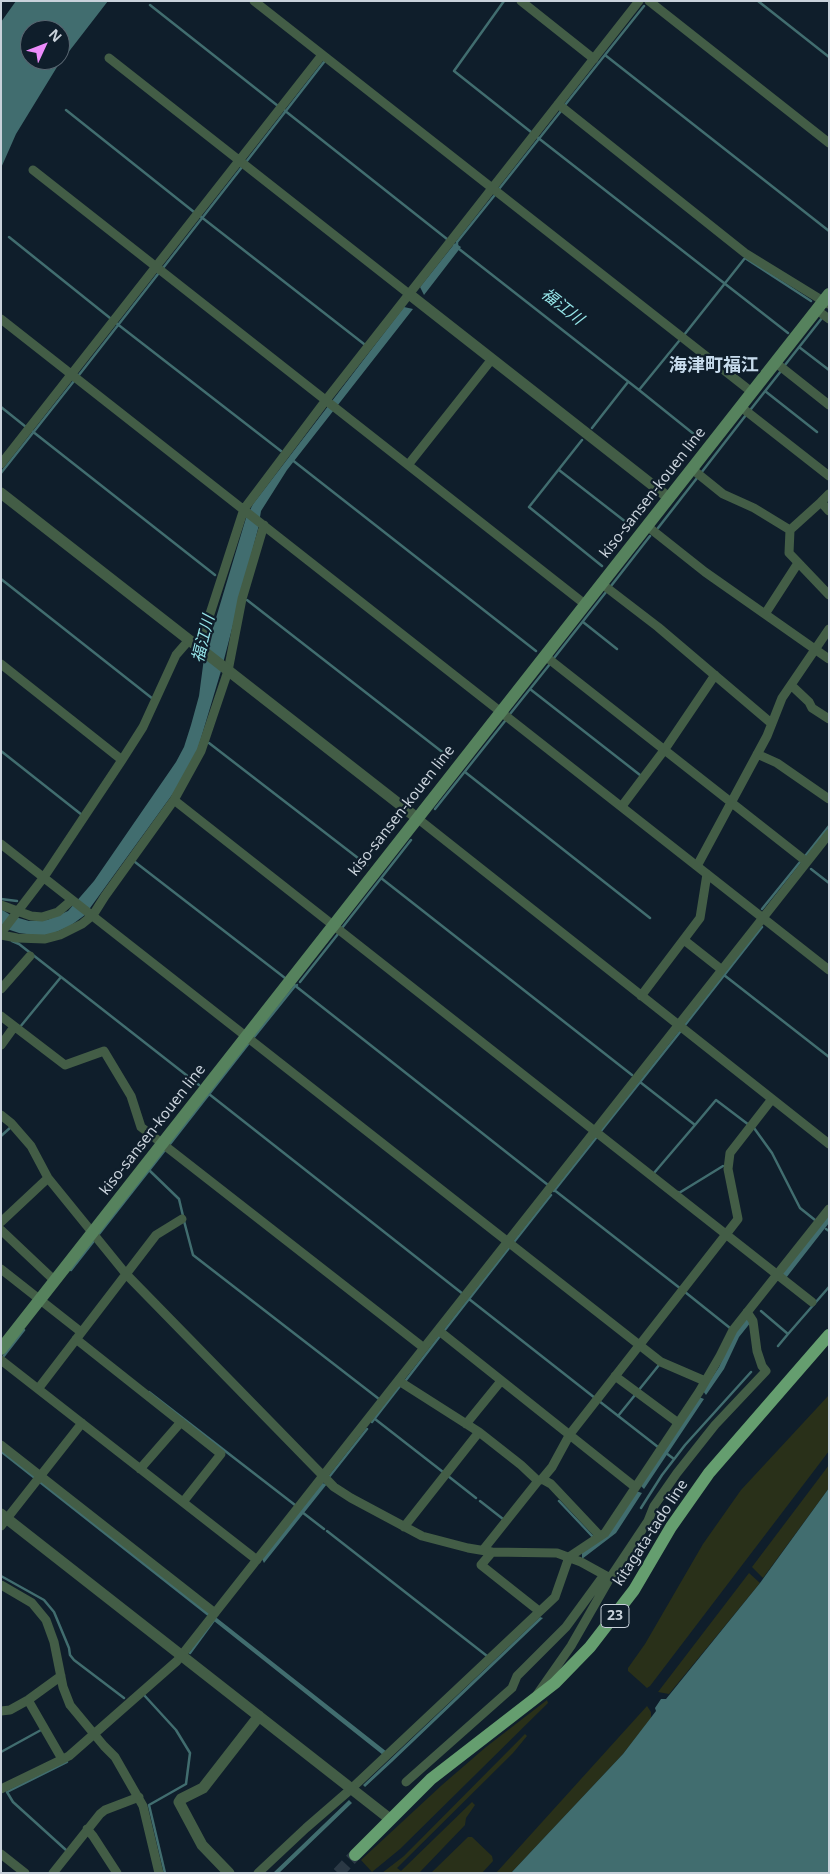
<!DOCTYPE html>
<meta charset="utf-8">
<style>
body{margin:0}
#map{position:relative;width:830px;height:1874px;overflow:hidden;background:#0f1e2b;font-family:"Noto Sans",sans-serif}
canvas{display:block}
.frame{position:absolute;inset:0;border:2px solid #c9d2db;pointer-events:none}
.north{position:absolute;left:20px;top:20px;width:50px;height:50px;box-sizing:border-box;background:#0f1e2b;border:1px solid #596671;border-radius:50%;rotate:47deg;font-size:14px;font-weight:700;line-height:20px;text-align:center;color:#c9d2db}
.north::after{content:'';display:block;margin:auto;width:18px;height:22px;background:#ec8cfb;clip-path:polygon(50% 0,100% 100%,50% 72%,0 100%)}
</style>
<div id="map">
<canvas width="830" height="1874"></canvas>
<div class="frame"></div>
<div class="north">N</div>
</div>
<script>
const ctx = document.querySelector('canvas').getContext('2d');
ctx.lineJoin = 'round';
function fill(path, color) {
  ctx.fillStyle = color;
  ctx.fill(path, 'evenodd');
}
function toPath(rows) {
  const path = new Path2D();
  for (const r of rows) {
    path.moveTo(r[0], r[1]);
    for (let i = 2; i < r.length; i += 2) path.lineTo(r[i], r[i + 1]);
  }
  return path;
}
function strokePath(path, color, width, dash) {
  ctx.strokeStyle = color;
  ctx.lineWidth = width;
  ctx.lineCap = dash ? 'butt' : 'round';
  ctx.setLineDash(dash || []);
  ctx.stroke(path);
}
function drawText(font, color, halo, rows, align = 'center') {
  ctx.font = font + ' "Noto Sans","Noto Sans JP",sans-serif';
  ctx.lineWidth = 4.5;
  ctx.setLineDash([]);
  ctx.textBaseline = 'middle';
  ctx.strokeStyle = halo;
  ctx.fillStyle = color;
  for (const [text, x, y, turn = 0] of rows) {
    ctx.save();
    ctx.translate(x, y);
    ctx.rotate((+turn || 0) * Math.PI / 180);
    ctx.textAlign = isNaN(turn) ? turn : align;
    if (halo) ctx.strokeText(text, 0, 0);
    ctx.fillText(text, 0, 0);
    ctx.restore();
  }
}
fill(toPath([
 [829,1395,829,1451,650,1686,647,1688,628,1671,628,1668,645,1644,703,1544,741,1490],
 [829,1465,829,1488,763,1578,752,1567],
 [749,1573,760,1583,669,1694,658,1692],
 [547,1700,548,1703,400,1849,372,1872,361,1860,442,1785,486,1747],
 [647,1706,651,1712,651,1718,623,1754,511,1873,496,1873],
 [525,1734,527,1736,513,1753,397,1868,401,1871,472,1802,475,1805,466,1818,465,1825,419,1873,382,1873,404,1856],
 [468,1837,472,1837,492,1856,493,1861,482,1873,431,1873]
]), '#293019');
fill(toPath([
 [16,1,108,1,57,67,16,134,1,168,1,22],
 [30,30,60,30,60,60,30,60],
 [455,243,461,247,424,295,420,287],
 [404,307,413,309,287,470,261,511,258,529,221,671,196,755,185,777,85,915,70,926,54,933,41,936,19,933,1,927,1,909,12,916,29,921,47,920,68,911,94,881,176,762,184,747,191,725,199,696,204,658,246,518,253,504],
 [829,1214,829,1223,786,1278,782,1273],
 [746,1318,751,1322,739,1337,724,1369,706,1395,703,1391,719,1367,734,1334],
 [699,1397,704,1399,644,1489,640,1485],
 [1,1448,387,1752,383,1755,214,1621,1,1453],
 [322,1483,327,1484,264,1563,262,1559],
 [829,1488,829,1873,511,1873,623,1754,656,1711,655,1708,661,1699,666,1699,760,1583],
 [636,1491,642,1493,616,1533,582,1559,582,1552,607,1535],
 [540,1617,543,1618,392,1762,365,1787,363,1785],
 [349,1800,352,1803,279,1873,273,1873]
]), '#416d6f');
strokePath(toPath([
 [504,1,454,71,531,132],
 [758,1,829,57],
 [150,5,278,106],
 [605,55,829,231],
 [565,105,644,6],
 [66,110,194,212],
 [284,110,447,239],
 [537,137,788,333],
 [246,162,324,62],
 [499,189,561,111],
 [200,216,364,344],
 [9,237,110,318],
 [454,245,639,390,679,341],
 [457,246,457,242,494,196],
 [163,268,242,167],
 [116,323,281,451],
 [684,335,745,258,811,301],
 [799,347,829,370],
 [785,365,822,318],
 [79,375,158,274],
 [639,390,700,439],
 [765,391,817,432],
 [1,407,26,427],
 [751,409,781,371],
 [592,428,628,382],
 [32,431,215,575],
 [582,440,529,507,602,566],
 [291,459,536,651],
 [559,470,631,526],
 [1,473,74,381],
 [701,473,746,415],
 [658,528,697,478],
 [1,579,153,699],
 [611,586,650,536],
 [247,600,450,758],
 [583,622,617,649],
 [554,658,606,592],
 [530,689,640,775],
 [510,714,550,664],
 [209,743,367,865],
 [1,751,82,815],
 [465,772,650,918],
 [435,809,505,721],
 [806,855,829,826],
 [135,862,285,978],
 [811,869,829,883],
 [381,878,632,1075],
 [1,899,17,901],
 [762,909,800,862],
 [342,928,411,840],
 [12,941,19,944,199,1085],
 [724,975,829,1057],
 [300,982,338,934],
 [293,984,548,1185],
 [685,1025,762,927],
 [20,1027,61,977],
 [254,1037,295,986,297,985],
 [640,1082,695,1125,716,1100,749,1125],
 [209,1094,463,1294],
 [754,1128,772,1153,800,1208,815,1220],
 [601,1131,680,1032],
 [1,1136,11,1127],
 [170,1144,249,1043],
 [149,1170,179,1199,183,1216],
 [654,1173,695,1125],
 [553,1189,681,1289],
 [554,1191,596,1138],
 [678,1192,679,1193,723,1166],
 [184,1221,193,1255,379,1399],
 [826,1229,829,1231],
 [99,1234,165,1150],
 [514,1242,551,1195],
 [71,1270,93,1242],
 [685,1292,730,1328],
 [469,1299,595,1398],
 [761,1311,788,1334,778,1346],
 [444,1331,509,1248],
 [788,1334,829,1287],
 [3,1357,24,1330],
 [406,1380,440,1336],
 [638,1391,659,1365],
 [149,1392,295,1505],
 [599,1401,658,1447],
 [618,1416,635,1395],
 [375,1419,443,1472],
 [372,1422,400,1386],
 [666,1453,674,1459],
 [448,1476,476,1498],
 [329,1477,367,1429],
 [480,1501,503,1519],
 [559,1501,593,1537],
 [641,1508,662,1475,685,1445,751,1372],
 [302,1512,324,1529],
 [327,1531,487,1656],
 [1,1576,44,1600,54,1612,69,1648,70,1655,74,1660,124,1698],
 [190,1653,215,1619],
 [144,1695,176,1730,190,1753,186,1784,149,1805,165,1873],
 [1,1752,41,1730],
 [66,1850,13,1802,7,1792,67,1762]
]), '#416d6f', 2.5);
strokePath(toPath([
 [338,1873,355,1855]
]), '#2b3945', 12, [12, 6]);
strokePath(toPath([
 [254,1,753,393],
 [521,1,594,59],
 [649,1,829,143],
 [109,58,409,294],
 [558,104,745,253,828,304],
 [33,170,586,605],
 [817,310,829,319],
 [1,319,829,970],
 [776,363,829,405],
 [741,407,829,476],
 [1,464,322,55],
 [408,465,492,359],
 [692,469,723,494,754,508,790,530,821,502,829,511],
 [821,502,829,494],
 [647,526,705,572,829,659],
 [790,530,789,553,829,595],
 [602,584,658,627,771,723],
 [765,614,798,563],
 [195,645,201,638,208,620,244,509,326,400,639,1],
 [545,656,807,862],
 [1,664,122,760],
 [791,685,809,702,812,708,829,719],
 [757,754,777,763,829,799],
 [174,800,812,1302],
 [622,806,665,749,715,675],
 [417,818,829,1144],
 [1,844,661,1362,705,1381],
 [697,866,767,736,782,698,829,629],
 [1,905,31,916,42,917,58,912,72,900],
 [1,933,44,877,122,760,143,727,176,655,189,640],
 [1,935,17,938,45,939,60,935,82,924,93,915,105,896,174,800,201,751,228,671,242,599,264,525],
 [684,940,722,970],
 [1,989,30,956],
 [641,996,700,918,707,874],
 [1,1016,65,1065,104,1051,131,1096,141,1127,424,1348],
 [1,1045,14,1027],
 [1,1115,11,1123,31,1146,48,1178,126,1274,334,1487,351,1498,422,1536,468,1548,492,1552,557,1553,581,1562,610,1578,571,1646,536,1696],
 [1,1222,48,1178],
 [1,1230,55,1281],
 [1,1269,81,1332],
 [438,1330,635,1487],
 [76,1339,221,1454,183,1502],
 [1,1360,257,1560],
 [615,1376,677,1422],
 [399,1381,479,1432,521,1465,538,1481,542,1479,551,1484,600,1536],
 [38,1389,156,1235,182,1219],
 [466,1424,501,1381],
 [1,1445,215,1613],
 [140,1469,181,1422],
 [542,1479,552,1467,570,1434,738,1219,728,1169,730,1153,772,1099],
 [1,1526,82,1423],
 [404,1527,479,1432],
 [483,1550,538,1481],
 [492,1552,481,1565,539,1611],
 [610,1578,648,1521,654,1506,677,1473,715,1425,766,1371,762,1366,757,1351,753,1321,747,1312],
 [1,1585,32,1603,46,1620,54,1642,63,1687,70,1705,104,1746,115,1757,143,1806,159,1873],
 [28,1700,62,1759],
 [1,1711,10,1710,28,1700,61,1676],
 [406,1782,512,1688,517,1676,566,1627,604,1575],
 [1,1789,69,1756,177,1661,829,834],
 [87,1829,93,1836,117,1873],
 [1,1854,25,1873],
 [53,1873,100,1814,105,1810,139,1797],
 [258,1873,306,1828,351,1789,555,1597,569,1557,605,1533,699,1392,720,1356,733,1330,829,1209]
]), '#435d46', 9);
strokePath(toPath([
 [409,294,669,498],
 [1,493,417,818],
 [1,1514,390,1819],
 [229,1873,202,1845,179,1802,181,1799,203,1788,259,1716]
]), '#435d46', 11);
strokePath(toPath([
 [1,1349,829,294]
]), '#56825d', 12);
strokePath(toPath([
 [355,1855,431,1779,555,1683,590,1647,634,1590,671,1527,709,1473,829,1335]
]), '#659e6f', 12);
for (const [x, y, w] of [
 [615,1616,28]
]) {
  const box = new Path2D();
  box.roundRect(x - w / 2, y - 11.5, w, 23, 4);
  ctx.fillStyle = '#0f1e2b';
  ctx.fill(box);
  strokePath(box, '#c9d2db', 1);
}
drawText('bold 14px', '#c9d2db', null, [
 ["23",615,1616]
]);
drawText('15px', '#c9d2db', '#0f1e2b', [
 ["kiso-sansen-kouen line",653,493,-52],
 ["kiso-sansen-kouen line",402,811,-52],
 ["kiso-sansen-kouen line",153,1130,-52],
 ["kitagata-tado line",651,1533,-57]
]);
drawText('italic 16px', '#97e7ea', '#0f1e2b', [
 ["福江川",562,307,38],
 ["福江川",204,639,-76]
]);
drawText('bold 18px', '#c7dbec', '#0f1e2b', [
 ["海津町福江",714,366]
]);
</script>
